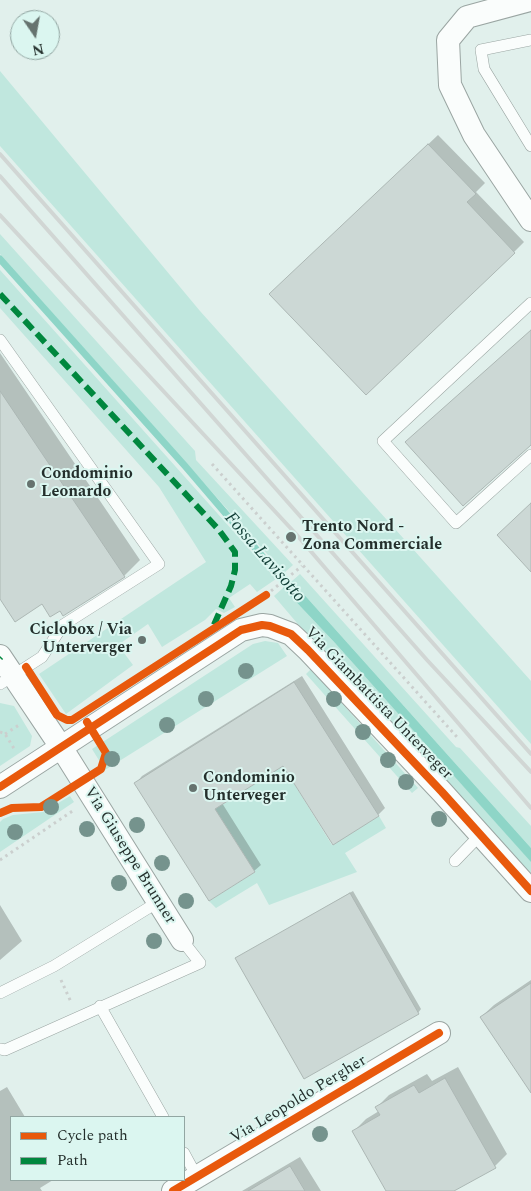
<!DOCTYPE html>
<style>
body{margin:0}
#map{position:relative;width:531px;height:1191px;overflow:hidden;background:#e1f0ec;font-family:Spectral,serif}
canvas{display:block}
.legend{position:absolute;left:10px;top:1116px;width:175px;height:65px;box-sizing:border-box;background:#dbf6f0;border:1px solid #92a6a2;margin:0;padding:6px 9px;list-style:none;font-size:15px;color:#242f2c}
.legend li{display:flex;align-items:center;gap:10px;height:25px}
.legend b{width:25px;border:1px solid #92a6a2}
.north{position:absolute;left:10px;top:10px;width:50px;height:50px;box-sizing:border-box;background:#dbf6f0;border:1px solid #92a6a2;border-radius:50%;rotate:168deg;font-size:14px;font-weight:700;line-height:20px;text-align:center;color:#242f2c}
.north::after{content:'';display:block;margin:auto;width:18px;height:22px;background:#66736f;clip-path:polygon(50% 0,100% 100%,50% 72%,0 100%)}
</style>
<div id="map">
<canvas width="531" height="1191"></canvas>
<ul class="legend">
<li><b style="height:6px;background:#e8590c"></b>Cycle path</li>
<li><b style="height:6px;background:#00873e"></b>Path</li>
</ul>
<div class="north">N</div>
</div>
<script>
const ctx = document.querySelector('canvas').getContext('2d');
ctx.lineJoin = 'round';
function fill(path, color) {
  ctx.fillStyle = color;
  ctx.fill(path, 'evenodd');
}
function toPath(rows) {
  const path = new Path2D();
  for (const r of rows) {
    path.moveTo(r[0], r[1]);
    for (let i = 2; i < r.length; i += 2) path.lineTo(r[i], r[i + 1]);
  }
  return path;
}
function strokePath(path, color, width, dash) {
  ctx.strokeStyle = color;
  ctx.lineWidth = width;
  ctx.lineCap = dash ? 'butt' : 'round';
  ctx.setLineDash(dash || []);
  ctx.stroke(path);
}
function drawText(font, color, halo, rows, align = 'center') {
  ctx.font = font + ' Spectral,serif';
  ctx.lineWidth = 4;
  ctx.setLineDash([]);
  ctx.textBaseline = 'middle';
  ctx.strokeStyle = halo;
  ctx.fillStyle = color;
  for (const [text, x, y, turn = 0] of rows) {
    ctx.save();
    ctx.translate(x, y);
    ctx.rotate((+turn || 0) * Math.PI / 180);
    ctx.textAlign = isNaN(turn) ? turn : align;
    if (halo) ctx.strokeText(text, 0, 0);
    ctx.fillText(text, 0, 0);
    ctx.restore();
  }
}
fill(toPath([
 [0,71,200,311,531,681,531,744,0,146],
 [0,234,195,451,196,460,293,565,284,573,0,254],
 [0,270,276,579,257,592,250,584,229,598,235,607,224,613,216,609,205,620,162,647,148,624,118,645,133,665,66,714,39,674,206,562,159,487,0,308],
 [300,574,456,747,460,748,531,826,531,848,292,581],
 [283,588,335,643,531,861,531,880,297,623,274,596],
 [265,641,278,643,287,656,105,770,92,749,253,644],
 [311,669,418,788,412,793,306,674],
 [0,703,14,706,32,736,30,746,0,766],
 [283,766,332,845,379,816,386,828,345,853,357,872,269,905,257,883,216,908,209,901,255,872,215,809],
 [70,796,74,802,0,852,0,822,3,819,13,815,43,812]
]), '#c0e7de');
fill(toPath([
 [292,581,531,848,531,862,335,643,283,588]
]), '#8ed5c7');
fill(toPath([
 [438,135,485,183,476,192,524,242,514,252,281,284],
 [0,353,140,560,124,576,60,609,42,603,0,597],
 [302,676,385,808,378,815,283,764,222,803,261,865,254,871,136,783,142,776],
 [353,891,421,1009,418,1013,237,958],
 [0,905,22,941,0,960],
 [531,980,531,1091,481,1017,494,1005],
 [458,1067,507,1154,495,1166,451,1191,388,1191,354,1131,366,1119,379,1111,377,1107,389,1095,427,1074,432,1081],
 [7,1087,25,1117,11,1117,11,1180,53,1180,40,1188,42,1191,0,1191,0,1091],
 [300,1157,321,1191,242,1191]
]), '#0003');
strokePath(toPath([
 [0,259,185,466,292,591]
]), '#8ed5c7', 7);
const building = toPath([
 [428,144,476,194,467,202,515,253,366,395,269,294,428,144],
 [531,330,531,445,463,506,405,442,531,330],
 [0,391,125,577,63,616,60,611,50,617,42,604,15,622,0,599,0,391],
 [531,503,531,572,497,535,531,503],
 [294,682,379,816,333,845,283,766,215,809,255,872,209,901,134,783,294,682],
 [350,893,419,1014,304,1079,235,958,350,893],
 [531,983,531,1093,480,1017,531,983],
 [445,1078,496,1168,454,1191,386,1191,352,1131,380,1115,375,1107,414,1085,419,1093,445,1078],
 [290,1166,305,1191,248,1191,290,1166]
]);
fill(building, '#ccd8d5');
strokePath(building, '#acb7b4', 1);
const service = toPath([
 [531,40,481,50,484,69,531,146],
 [531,303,383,441,456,523,531,455],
 [0,340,159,564,63,625,42,657,0,684],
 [455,861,480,835],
 [0,993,54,966,158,902],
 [100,1006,163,1117],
 [0,1049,5,1050,200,963,182,940],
 [184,1153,197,1177]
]);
const minor = toPath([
 [530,0,467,17,448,40,450,85,474,135,531,220],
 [0,656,61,747,182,940],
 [0,787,241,630,262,625,270,626,291,634,308,650,442,792,531,891],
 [173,1191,439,1033]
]);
strokePath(service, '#9aa5a2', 12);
strokePath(minor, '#9aa5a2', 24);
strokePath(toPath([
 [212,464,457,737],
 [266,595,302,566],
 [0,732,5,734,15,750],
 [5,734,19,725],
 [0,860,74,810],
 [61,980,71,1002]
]), '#cbcfce', 3, [2.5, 4]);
strokePath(service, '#fafdfc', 11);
strokePath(minor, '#fafdfc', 22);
strokePath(toPath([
 [0,154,531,754],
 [0,176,427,660,531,772],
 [0,215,296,534,531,808]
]), '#d1d6d4', 4);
strokePath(toPath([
 [0,294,219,530,235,552,235,570,231,586,213,627],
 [0,658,1,657]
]), '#00873e', 6, [12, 6]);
strokePath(toPath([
 [26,667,57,715,67,720,72,720,266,595],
 [0,787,241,630,262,625,270,626,291,634,308,650,442,792,531,891],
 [0,813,12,808,41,807,101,769,106,753,87,722],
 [173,1191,439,1033]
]), '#e8590c', 8);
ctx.fillStyle = '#75938d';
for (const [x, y] of [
 [246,671],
 [206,699],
 [334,699],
 [167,725],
 [363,732],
 [112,759],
 [388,760],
 [406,782],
 [51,807],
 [439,819],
 [137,825],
 [87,829],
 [15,832],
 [162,863],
 [119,883],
 [186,901],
 [154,941],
 [320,1134]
]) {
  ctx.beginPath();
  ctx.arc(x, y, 8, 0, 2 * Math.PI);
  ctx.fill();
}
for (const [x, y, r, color] of [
 [31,484,5,"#66736f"],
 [291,537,6,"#66736f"],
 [142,640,5,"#66736f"],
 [193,788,5,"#66736f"]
]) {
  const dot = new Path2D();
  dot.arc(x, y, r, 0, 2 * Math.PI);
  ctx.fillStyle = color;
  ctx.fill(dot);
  strokePath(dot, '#dbf6f0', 2);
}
drawText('bold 16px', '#242f2c', '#dbf6f0', [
 ["Condominio",41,475],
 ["Leonardo",41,493],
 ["Trento Nord -",302,528],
 ["Zona Commerciale",302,546],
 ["Ciclobox / Via",132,631,"right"],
 ["Unterverger",132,649,"right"],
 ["Condominio",203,779],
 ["Unterveger",203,797]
], 'left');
drawText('16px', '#242f2c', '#dbf6f0', [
 ["Via Giambattista Unterveger",378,704,46],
 ["Via Giuseppe Brunner",129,856,58],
 ["Via Leopoldo Pergher",299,1100,-31]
]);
drawText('italic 18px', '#103d35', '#dbf6f0', [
 ["Fossa Lavisotto",264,558,49]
]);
</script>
